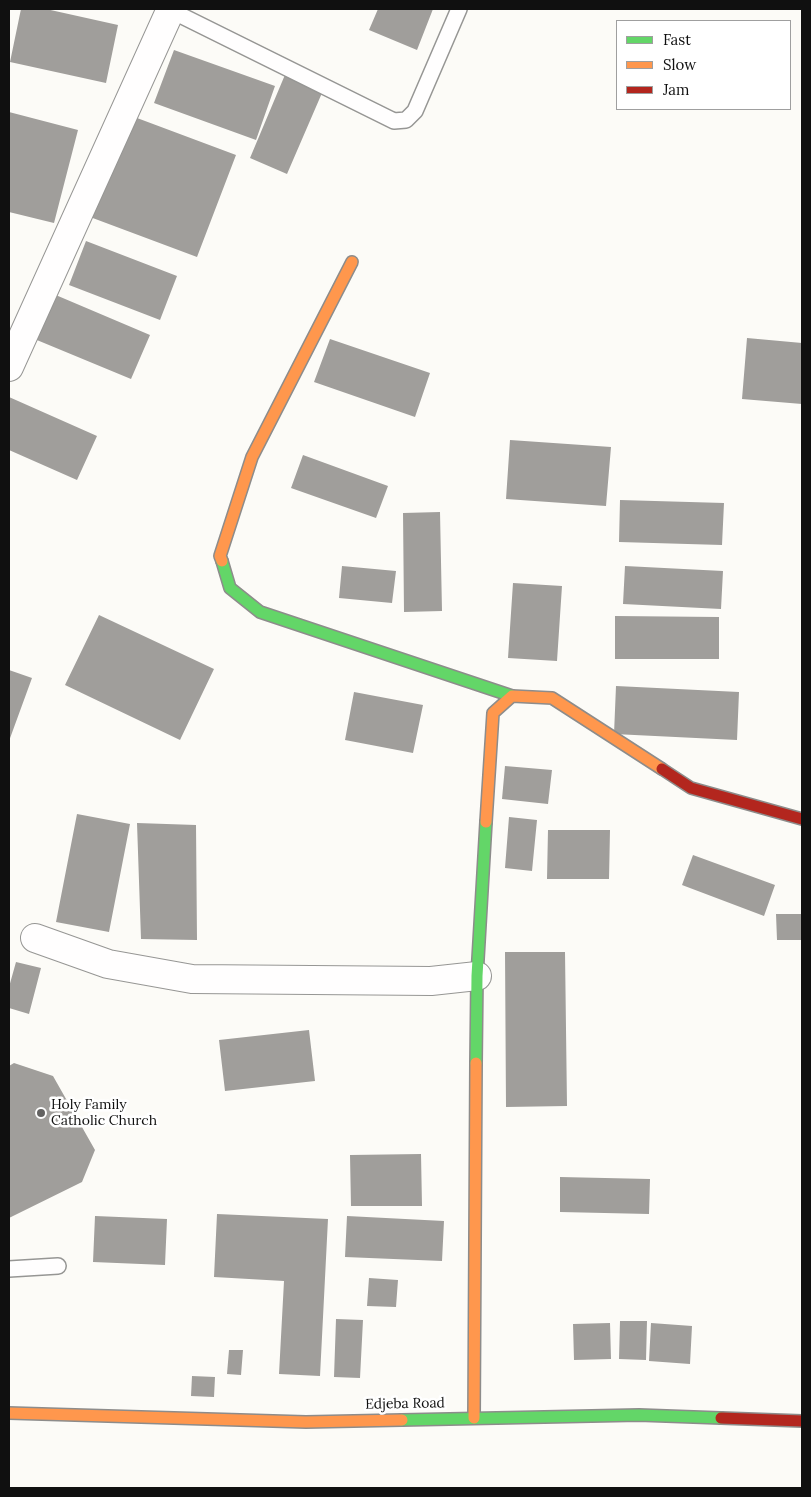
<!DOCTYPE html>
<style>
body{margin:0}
#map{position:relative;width:811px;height:1497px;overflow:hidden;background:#fcfbf7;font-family:Lora,serif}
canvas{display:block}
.frame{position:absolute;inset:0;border:10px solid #101010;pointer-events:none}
.legend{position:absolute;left:616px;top:20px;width:175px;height:90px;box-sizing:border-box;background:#fff;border:1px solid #9f9f9f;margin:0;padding:6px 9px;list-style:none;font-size:15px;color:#101010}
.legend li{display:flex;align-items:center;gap:10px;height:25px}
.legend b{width:25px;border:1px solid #9f9f9f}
</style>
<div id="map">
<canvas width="811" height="1497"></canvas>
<div class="frame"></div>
<ul class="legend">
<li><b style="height:6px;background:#63d668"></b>Fast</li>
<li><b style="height:6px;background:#ff974d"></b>Slow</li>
<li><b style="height:6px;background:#b3261e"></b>Jam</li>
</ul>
</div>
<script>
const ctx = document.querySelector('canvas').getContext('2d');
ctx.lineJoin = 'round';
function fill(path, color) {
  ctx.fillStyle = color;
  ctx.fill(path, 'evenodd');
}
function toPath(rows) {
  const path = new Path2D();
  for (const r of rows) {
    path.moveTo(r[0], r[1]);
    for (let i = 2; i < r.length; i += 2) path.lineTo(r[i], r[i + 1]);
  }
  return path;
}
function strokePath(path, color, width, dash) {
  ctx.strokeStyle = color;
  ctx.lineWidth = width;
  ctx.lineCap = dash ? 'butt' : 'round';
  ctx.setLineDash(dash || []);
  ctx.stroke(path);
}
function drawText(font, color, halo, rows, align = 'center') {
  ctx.font = font + ' Lora,serif';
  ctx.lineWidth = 5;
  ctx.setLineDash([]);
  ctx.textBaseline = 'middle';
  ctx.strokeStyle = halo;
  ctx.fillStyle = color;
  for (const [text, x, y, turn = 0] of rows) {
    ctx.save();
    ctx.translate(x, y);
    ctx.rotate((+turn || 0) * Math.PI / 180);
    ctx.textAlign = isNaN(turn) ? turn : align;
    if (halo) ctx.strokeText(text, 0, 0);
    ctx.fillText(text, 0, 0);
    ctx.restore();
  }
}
fill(toPath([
 [21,9,46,9,118,25,106,83,10,62],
 [378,9,433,9,417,50,369,30],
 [174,50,275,86,256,140,154,103],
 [287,70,325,86,287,174,250,158],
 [9,112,78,130,54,223,9,212],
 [129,115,236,155,197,257,90,217],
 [86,241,177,276,160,320,69,285],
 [51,293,150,335,131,379,32,338],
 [747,338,802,343,802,404,742,399],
 [330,339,430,373,415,417,314,382],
 [9,397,97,436,77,480,9,450],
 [510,440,611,447,606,506,506,499],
 [303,455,388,486,376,518,291,488],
 [620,500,724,503,722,545,619,542],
 [440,512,442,611,404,612,403,513],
 [342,566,396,571,392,603,339,598],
 [625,566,723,571,721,609,623,604],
 [513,583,562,586,557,661,508,658],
 [99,615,214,669,180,740,65,685],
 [615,616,719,617,719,659,615,659],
 [9,670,32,678,9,741],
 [616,686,739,692,737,740,614,734],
 [354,692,423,705,413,753,345,740],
 [505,766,552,770,548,804,502,799],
 [77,814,130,824,109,932,56,922],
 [509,817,537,820,532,871,505,868],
 [137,823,196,825,197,940,141,939],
 [548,830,610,830,609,879,547,879],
 [693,855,775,885,764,916,682,885],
 [776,914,802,914,802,940,777,940],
 [505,952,565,952,567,1106,506,1107],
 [16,962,41,968,29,1014,9,1008,9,987],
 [309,1030,315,1081,225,1091,219,1040],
 [14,1063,53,1076,95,1150,82,1182,9,1218,9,1066],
 [421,1154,422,1206,351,1206,350,1155],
 [560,1177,650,1179,649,1214,560,1212],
 [217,1214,328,1219,320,1376,279,1374,284,1281,214,1277],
 [95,1216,167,1219,165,1265,93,1262],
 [347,1216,444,1221,442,1261,345,1257],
 [369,1278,398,1280,396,1307,367,1306],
 [336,1319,363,1320,360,1378,334,1377],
 [620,1321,647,1321,646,1360,619,1359],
 [610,1323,611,1359,574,1360,573,1324],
 [651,1323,692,1326,690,1364,649,1361],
 [229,1350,243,1350,241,1375,227,1374],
 [192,1376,215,1377,214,1397,191,1396]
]), '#a09e9b');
const lane = toPath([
 [170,10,394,121,406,120,415,111,459,9],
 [9,1269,58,1266]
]);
const street = toPath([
 [9,367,171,9],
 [35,938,108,964,192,979,431,981,477,976]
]);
const fast = toPath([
 [222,561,230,588,260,612,512,696],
 [476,1063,477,976,486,822],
 [402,1420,639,1415,721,1418]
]);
const slow = toPath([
 [222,561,220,556,252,457,352,262],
 [486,822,493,713,512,696,552,698,662,769],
 [9,1413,306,1422,402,1420],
 [474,1418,476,1063]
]);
const jam = toPath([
 [662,769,691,788,802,819],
 [721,1418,802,1421]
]);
strokePath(lane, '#969694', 18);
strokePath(street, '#969694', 30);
strokePath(fast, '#8d8c8b', 14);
strokePath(slow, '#8d8c8b', 14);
strokePath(jam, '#8d8c8b', 14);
strokePath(lane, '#fffefe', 15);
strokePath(street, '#fffefe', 28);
strokePath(fast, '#63d668', 11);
strokePath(slow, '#ff974d', 11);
strokePath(jam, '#b3261e', 11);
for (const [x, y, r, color] of [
 [41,1113,5,"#636261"]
]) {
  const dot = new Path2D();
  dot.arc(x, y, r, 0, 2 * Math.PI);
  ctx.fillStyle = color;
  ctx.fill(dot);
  strokePath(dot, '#fff', 2);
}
drawText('14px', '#101010', '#fff', [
 ["Holy Family",51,1105],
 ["Catholic Church",51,1121]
], 'left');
drawText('14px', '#101010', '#fff', [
 ["Edjeba Road",405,1404,-1]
]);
</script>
